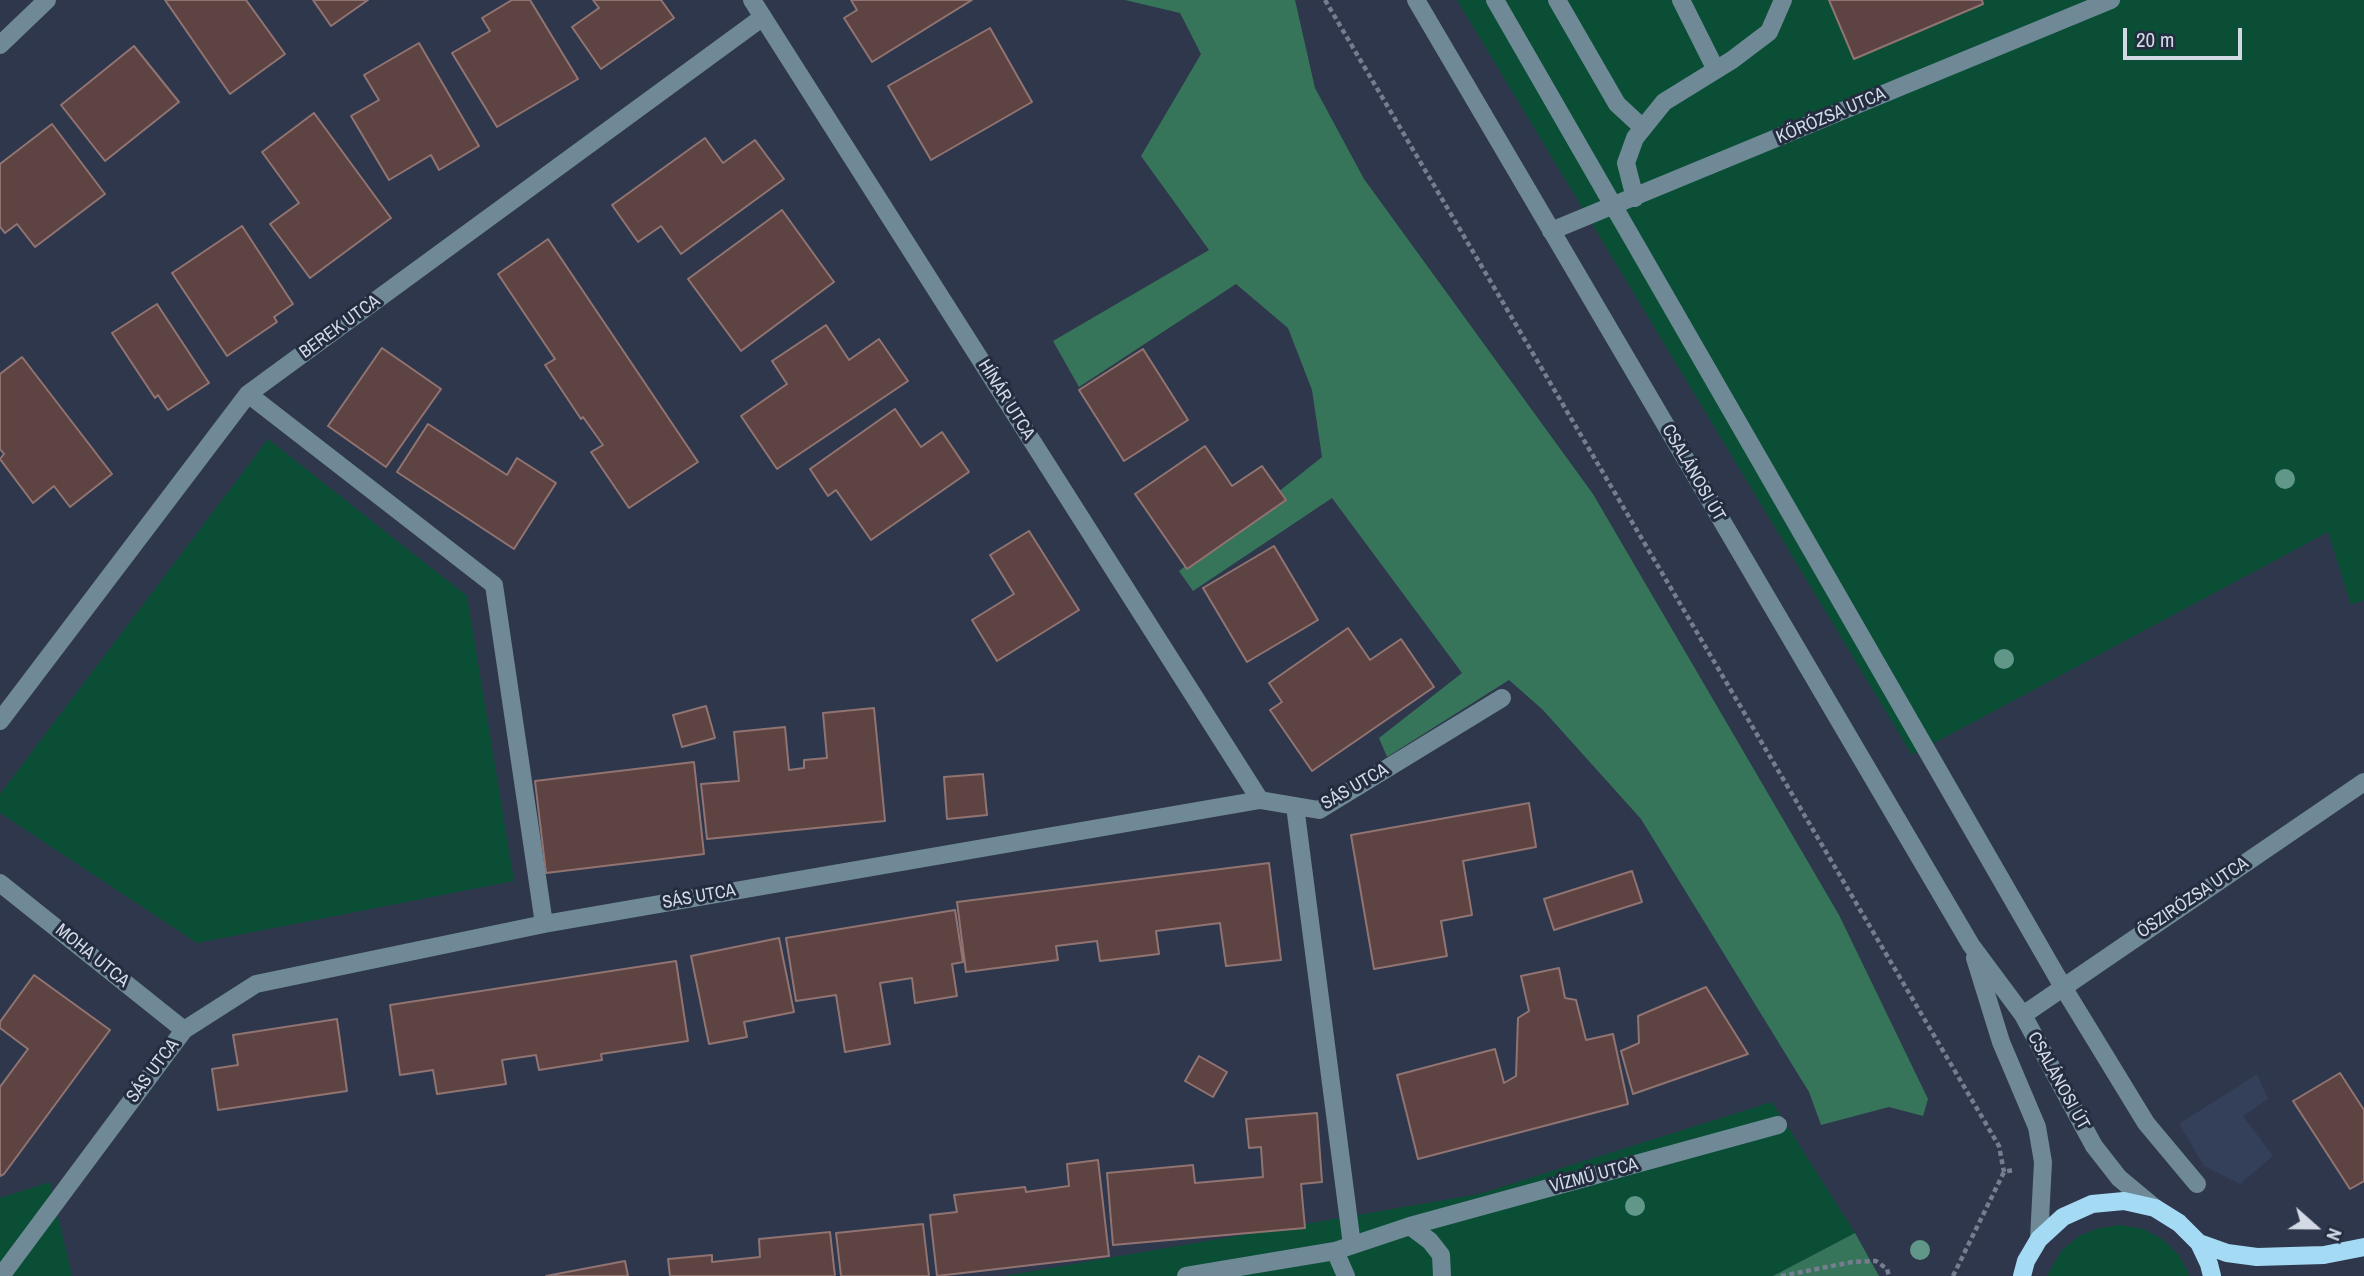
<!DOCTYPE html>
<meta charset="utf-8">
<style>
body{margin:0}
#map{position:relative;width:2364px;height:1276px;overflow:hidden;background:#2e374b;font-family:"Archivo Narrow",sans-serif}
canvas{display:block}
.north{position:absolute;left:2280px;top:1192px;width:70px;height:70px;-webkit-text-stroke:5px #242d40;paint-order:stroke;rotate:111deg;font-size:19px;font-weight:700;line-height:28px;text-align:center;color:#d3dae6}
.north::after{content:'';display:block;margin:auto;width:24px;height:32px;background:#d3dae6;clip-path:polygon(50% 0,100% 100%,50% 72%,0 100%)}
.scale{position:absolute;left:2123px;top:28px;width:119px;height:32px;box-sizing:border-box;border:4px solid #d3dae6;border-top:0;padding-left:9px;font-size:21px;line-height:24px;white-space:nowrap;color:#d3dae6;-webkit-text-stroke:5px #242d40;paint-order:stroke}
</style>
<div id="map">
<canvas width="2364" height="1276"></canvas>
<div class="north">N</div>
<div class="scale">20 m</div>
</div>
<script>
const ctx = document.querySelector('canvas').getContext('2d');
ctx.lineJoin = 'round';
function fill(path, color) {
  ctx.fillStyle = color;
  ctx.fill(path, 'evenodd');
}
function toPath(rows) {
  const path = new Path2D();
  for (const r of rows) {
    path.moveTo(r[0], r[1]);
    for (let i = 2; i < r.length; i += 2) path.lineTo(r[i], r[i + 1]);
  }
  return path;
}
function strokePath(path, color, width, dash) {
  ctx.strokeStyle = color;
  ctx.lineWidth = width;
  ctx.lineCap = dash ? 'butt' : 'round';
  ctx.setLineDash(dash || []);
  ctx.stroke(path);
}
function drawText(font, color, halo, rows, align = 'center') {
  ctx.font = font + ' "Archivo Narrow",sans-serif';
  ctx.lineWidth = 6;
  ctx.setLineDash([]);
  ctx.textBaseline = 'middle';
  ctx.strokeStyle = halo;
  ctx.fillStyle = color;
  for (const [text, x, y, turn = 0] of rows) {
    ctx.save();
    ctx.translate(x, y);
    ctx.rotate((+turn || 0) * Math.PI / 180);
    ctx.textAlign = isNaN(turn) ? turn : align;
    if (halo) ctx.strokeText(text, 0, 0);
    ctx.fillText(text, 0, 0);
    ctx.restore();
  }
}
fill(toPath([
 [2257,1074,2268,1099,2243,1116,2273,1156,2240,1184,2204,1166,2179,1124]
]), '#344059');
fill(toPath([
 [1457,0,2364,0,2364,600,2351,605,2328,532,1912,755],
 [268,439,467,596,514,881,197,943,0,813,0,794],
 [1772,1102,1855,1233,1773,1276,1004,1276,1479,1194],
 [50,1182,72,1276,0,1276,0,1198],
 [2121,1225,2143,1229,2162,1239,2178,1254,2190,1276,2047,1276,2062,1250,2079,1236,2099,1228]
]), '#0a4e36');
fill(toPath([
 [1125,0,1295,0,1315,88,1364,179,1593,494,1839,915,1928,1099,1923,1116,1889,1107,1821,1125,1809,1092,1641,819,1543,710,1509,680,1387,757,1379,738,1462,673,1332,498,1193,591,1179,571,1322,457,1312,390,1288,328,1236,284,1079,387,1053,341,1209,250,1141,156,1201,54,1180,13],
 [1855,1233,1879,1276,1773,1276]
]), '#37755a');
const building = toPath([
 [165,0,246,0,285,54,230,94,165,0],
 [313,0,368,0,331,26,313,0],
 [512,0,530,0,578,79,497,127,452,53,490,31,482,18,512,0],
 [593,0,661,0,674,18,601,69,572,27,599,8,593,0],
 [851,0,972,0,872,62,844,18,857,10,851,0],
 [1829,0,1982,0,1983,4,1854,59,1829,0],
 [990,28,1032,102,931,160,888,86,990,28],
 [419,43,479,146,439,170,431,155,389,180,351,116,379,100,364,75,419,43],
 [134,46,179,102,105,161,61,105,134,46],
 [314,113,391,218,310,278,270,224,299,203,262,152,314,113],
 [52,124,105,194,35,247,17,224,5,233,0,227,0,164,52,124],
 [705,138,723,163,755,140,784,179,681,254,661,226,638,242,612,205,705,138],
 [782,210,834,282,741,351,688,279,782,210],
 [242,226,293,304,274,317,277,322,227,356,172,273,242,226],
 [548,239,698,462,629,508,591,452,603,445,583,417,581,419,545,365,555,359,498,274,548,239],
 [157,304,209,383,168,410,158,395,155,398,112,333,157,304],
 [826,325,849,360,879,339,908,381,777,469,741,416,787,384,772,361,826,325],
 [382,348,441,389,386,467,328,426,382,348],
 [1143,349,1188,420,1124,461,1079,390,1143,349],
 [22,357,112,474,70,507,54,486,33,503,0,459,4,454,0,449,0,374,22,357],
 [895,409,921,447,942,432,969,472,871,540,836,490,828,496,810,469,895,409],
 [428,424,507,475,517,458,556,483,514,549,397,472,428,424],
 [1205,446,1232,486,1262,466,1286,500,1187,569,1135,494,1205,446],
 [1029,531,1079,610,997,661,972,620,1014,594,990,555,1029,531],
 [1274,546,1318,620,1247,662,1203,588,1274,546],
 [1348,628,1370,660,1401,639,1434,687,1312,771,1270,710,1282,702,1269,683,1348,628],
 [706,706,715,738,682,747,673,715,706,706],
 [874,708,885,821,707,839,701,784,739,781,734,732,785,727,789,770,804,768,804,760,827,758,823,713,874,708],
 [694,762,704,854,546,873,535,781,694,762],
 [983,774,987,815,947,819,944,777,983,774],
 [1529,803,1536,847,1463,861,1472,915,1441,921,1447,956,1374,969,1351,835,1529,803],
 [1269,863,1281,960,1226,966,1220,923,1156,931,1159,954,1100,961,1097,941,1056,946,1058,960,966,972,957,902,1269,863],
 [1632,871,1642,902,1554,930,1544,899,1632,871],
 [955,910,963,962,952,964,957,996,915,1003,912,978,880,983,890,1044,845,1052,836,995,796,1001,786,938,955,910],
 [779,938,794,1012,744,1022,747,1037,709,1044,691,956,779,938],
 [676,961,688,1041,601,1054,602,1060,539,1070,536,1055,502,1060,506,1084,437,1094,433,1070,400,1075,390,1005,676,961],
 [1559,968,1565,998,1576,1000,1586,1040,1613,1034,1628,1104,1418,1159,1397,1075,1495,1049,1504,1083,1516,1076,1518,1018,1529,1011,1521,976,1559,968],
 [34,975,110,1030,4,1174,0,1176,0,1087,28,1049,0,1028,0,1022,34,975],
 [1706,987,1748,1054,1633,1094,1621,1051,1639,1043,1638,1016,1706,987],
 [337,1019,347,1091,218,1110,212,1069,238,1065,233,1035,337,1019],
 [1199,1056,1227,1072,1213,1097,1185,1081,1199,1056],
 [2340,1073,2364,1110,2364,1181,2350,1189,2293,1101,2340,1073],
 [1317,1113,1322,1182,1301,1184,1305,1228,1113,1245,1107,1173,1193,1165,1195,1183,1263,1177,1261,1147,1249,1148,1246,1119,1317,1113],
 [1098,1160,1109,1256,937,1276,930,1215,957,1212,954,1195,1025,1187,1026,1192,1069,1186,1067,1164,1098,1160],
 [923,1224,929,1276,841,1276,836,1233,923,1224],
 [830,1232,835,1276,670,1276,668,1259,712,1255,712,1262,760,1257,759,1239,830,1232],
 [625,1261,628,1276,546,1276,625,1261]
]);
fill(building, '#5d4342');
strokePath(building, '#917472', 2);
strokePath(toPath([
 [1325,0,1999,1146,2004,1172],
 [1781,1276,1852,1262,1876,1261,1887,1269,1889,1276],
 [1953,1276,2004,1172,2013,1170]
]), '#757e8e', 4.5, [5, 3.5]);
strokePath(toPath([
 [752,0,1260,800],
 [1416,0,1971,945,2023,1015,2094,1146,2119,1178,2155,1208],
 [1495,0,2063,987,2146,1123,2197,1184],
 [1557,0,1617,104,1643,128],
 [1681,0,1716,70],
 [0,45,47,0],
 [1635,198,1626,163,1635,138,1664,102,1732,60,1769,32,1783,0],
 [1551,231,2111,0],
 [248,394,494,585,544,924],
 [0,721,248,394,763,17],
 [1295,806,1352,1245],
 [0,883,184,1030],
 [1975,958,2001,1042,2037,1127,2043,1162,2039,1239],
 [2023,1015,2364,782],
 [1410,1226,1430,1241,1441,1255,1442,1276],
 [1335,1251,1346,1276],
 [1,1276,184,1030,256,984,544,924,1260,800,1319,810,1502,698],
 [1186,1276,1335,1251,1410,1226,1778,1125]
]), '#6f8996', 18);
strokePath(toPath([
 [2199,1243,2227,1253,2257,1257,2324,1255,2364,1247],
 [2022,1276,2026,1261,2039,1239,2063,1217,2092,1204,2124,1201,2155,1208,2179,1223,2199,1243,2209,1264,2212,1276]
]), '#a5daf5', 18);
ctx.fillStyle = '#619789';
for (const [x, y] of [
 [2285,479],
 [2004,659],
 [1635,1206],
 [1920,1250]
]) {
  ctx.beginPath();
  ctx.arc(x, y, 10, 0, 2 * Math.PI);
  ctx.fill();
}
drawText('18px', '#d3dae6', '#242d40', [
 ["KŐRÓZSA UTCA",1831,116,-23],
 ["BEREK UTCA",340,327,-36],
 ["HÍNÁR UTCA",1006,400,58],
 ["CSALÁNOSI ÚT",1693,473,60],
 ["SÁS UTCA",1355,787,-30],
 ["SÁS UTCA",699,897,-10],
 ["ŐSZIRÓZSA UTCA",2193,898,-34],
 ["MOHA UTCA",92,956,39],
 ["SÁS UTCA",153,1071,-53],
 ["CSALÁNOSI ÚT",2058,1081,61],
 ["VÍZMŰ UTCA",1594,1176,-15]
]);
</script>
